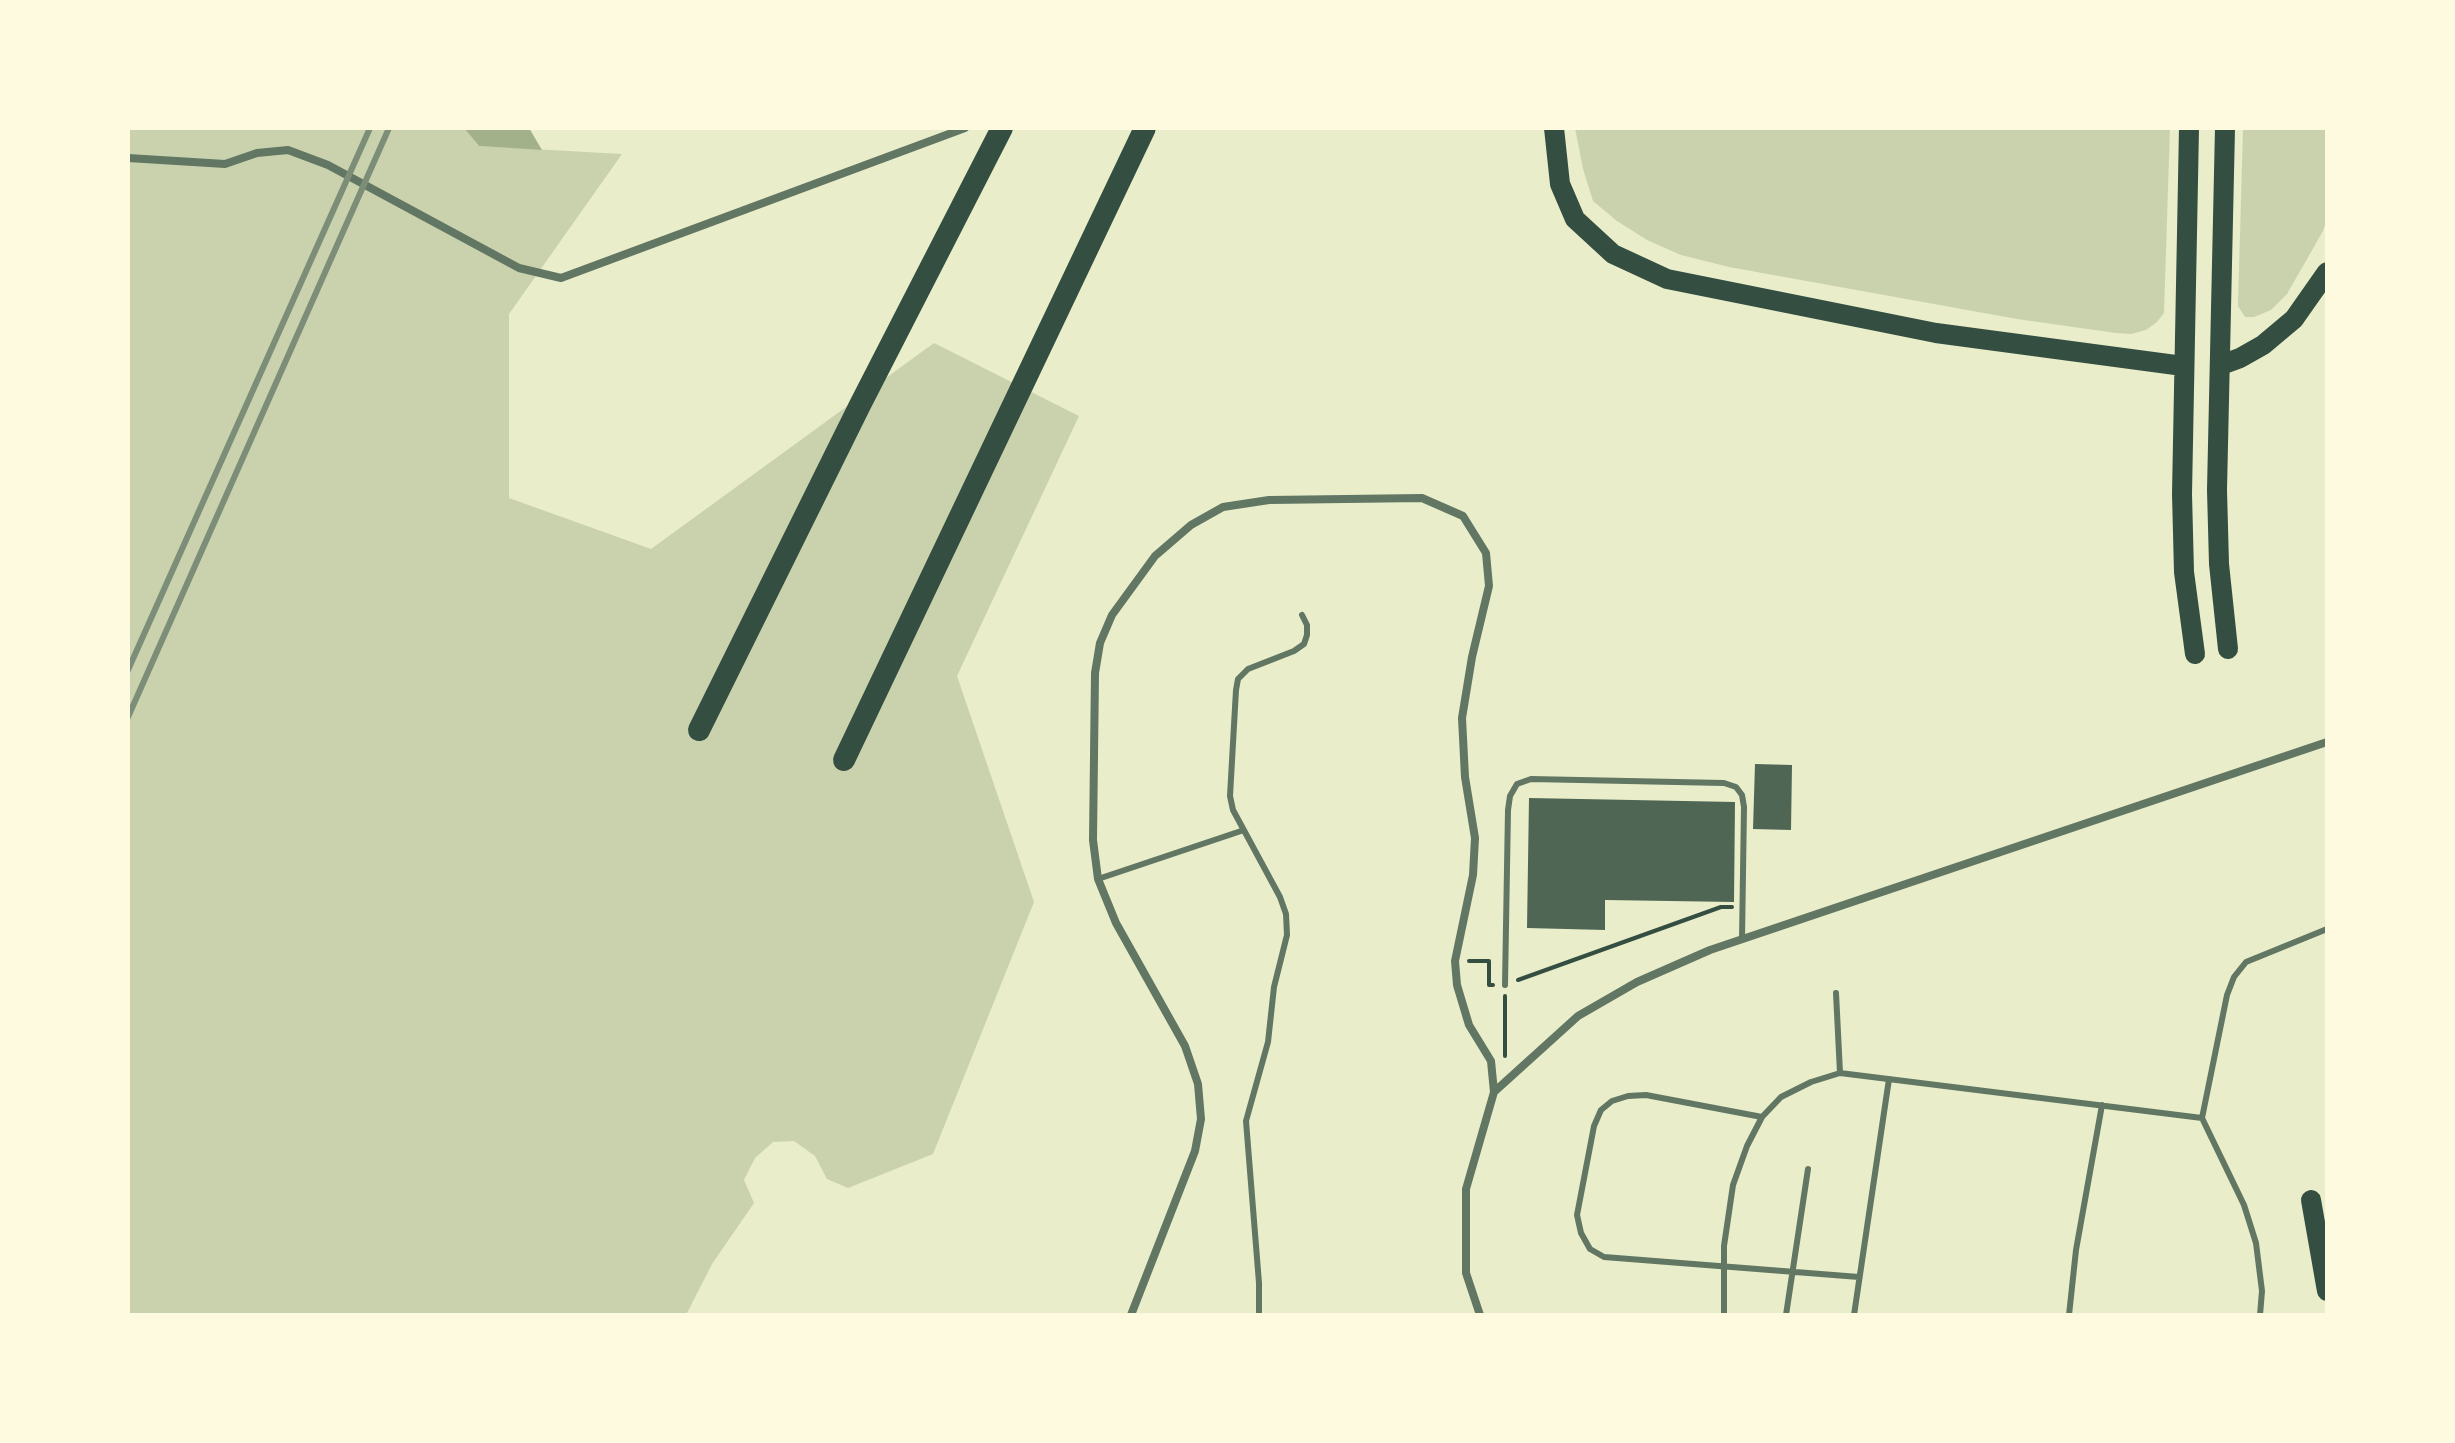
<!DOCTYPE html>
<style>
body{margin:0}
#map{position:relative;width:2455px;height:1443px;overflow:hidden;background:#e9edc9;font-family:"Roboto Condensed",sans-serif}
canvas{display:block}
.frame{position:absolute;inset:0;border:130px solid #fefae0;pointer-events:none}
</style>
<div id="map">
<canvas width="2455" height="1443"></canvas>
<div class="frame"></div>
</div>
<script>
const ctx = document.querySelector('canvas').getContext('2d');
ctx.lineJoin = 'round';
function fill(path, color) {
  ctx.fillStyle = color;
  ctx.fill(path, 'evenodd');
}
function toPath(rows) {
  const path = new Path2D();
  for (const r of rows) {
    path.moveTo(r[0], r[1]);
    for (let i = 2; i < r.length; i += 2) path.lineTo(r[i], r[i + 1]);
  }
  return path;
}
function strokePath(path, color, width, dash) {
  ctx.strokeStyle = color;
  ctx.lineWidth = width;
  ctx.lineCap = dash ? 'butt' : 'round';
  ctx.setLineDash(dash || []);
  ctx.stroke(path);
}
fill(toPath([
 [128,128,464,128,479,146,622,154,509,314,509,498,651,549,934,343,1079,416,957,676,1034,902,933,1154,848,1188,827,1179,815,1156,794,1141,773,1142,755,1158,744,1180,754,1203,712,1264,686,1315,128,1315],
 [1575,128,2170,128,2164,313,2157,322,2146,330,2131,334,2116,333,2017,319,1729,267,1681,255,1647,240,1617,221,1593,201,1583,169],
 [2243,128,2327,128,2327,219,2323,231,2287,294,2271,310,2254,317,2245,317,2238,306]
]), '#cad2ad');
fill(toPath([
 [464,128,529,128,542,150,479,146]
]), '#a3b18a');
fill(toPath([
 [1755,764,1792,765,1791,830,1753,829],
 [1529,798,1735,802,1734,902,1605,900,1605,930,1527,928]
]), '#4f6655');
strokePath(toPath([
 [1469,961,1489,961,1489,985,1493,985],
 [1518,980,1721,907,1732,907],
 [1505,1056,1505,996]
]), '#344e41', 4);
strokePath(toPath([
 [1098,879,1244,830],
 [1505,985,1508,810,1510,796,1517,784,1531,779,1724,783,1736,787,1742,795,1744,807,1742,939],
 [1836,993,1840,1073],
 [1762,1117,1646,1095,1628,1096,1612,1101,1601,1110,1594,1126,1577,1215,1581,1233,1590,1249,1604,1257,1859,1277],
 [1259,1315,1259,1283,1246,1121,1268,1042,1274,987,1287,935,1286,914,1280,897,1233,810,1230,796,1236,690,1238,679,1248,669,1294,651,1304,644,1307,635,1307,625,1302,615],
 [1724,1315,1724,1246,1733,1185,1747,1146,1762,1117,1781,1097,1811,1082,1840,1073,2202,1118],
 [1786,1315,1808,1169],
 [1854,1315,1889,1079],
 [2069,1315,2076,1250,2102,1105],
 [2260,1315,2262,1291,2256,1243,2244,1205,2202,1118,2227,995,2234,977,2246,962,2327,929]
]), '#617663', 6);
strokePath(toPath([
 [128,158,225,164,257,153,288,150,328,165,519,268,561,278,965,128],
 [1494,1092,1578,1016,1637,982,1710,950,2327,742],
 [1131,1315,1195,1151,1201,1119,1198,1084,1185,1046,1116,923,1098,879,1093,840,1095,673,1100,643,1112,615,1155,556,1191,525,1223,507,1269,500,1422,498,1463,516,1486,553,1489,586,1472,657,1462,718,1465,777,1475,838,1473,875,1455,961,1457,985,1469,1025,1491,1061,1494,1092,1466,1189,1466,1273,1480,1315]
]), '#617663', 8);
strokePath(toPath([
 [1554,128,1560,184,1575,219,1613,254,1667,279,1936,333,2183,366],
 [2189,128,2182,494,2184,572,2195,654],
 [2225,128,2217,490,2219,564,2228,649],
 [2221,365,2240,358,2263,345,2294,319,2327,272],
 [2311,1200,2327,1291]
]), '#344e41', 20);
strokePath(toPath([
 [699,730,860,405,1002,128],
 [844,760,1145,128]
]), '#344e41', 22);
strokePath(toPath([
 [128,670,370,128],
 [128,717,389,128]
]), '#7c8e77', 6);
</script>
